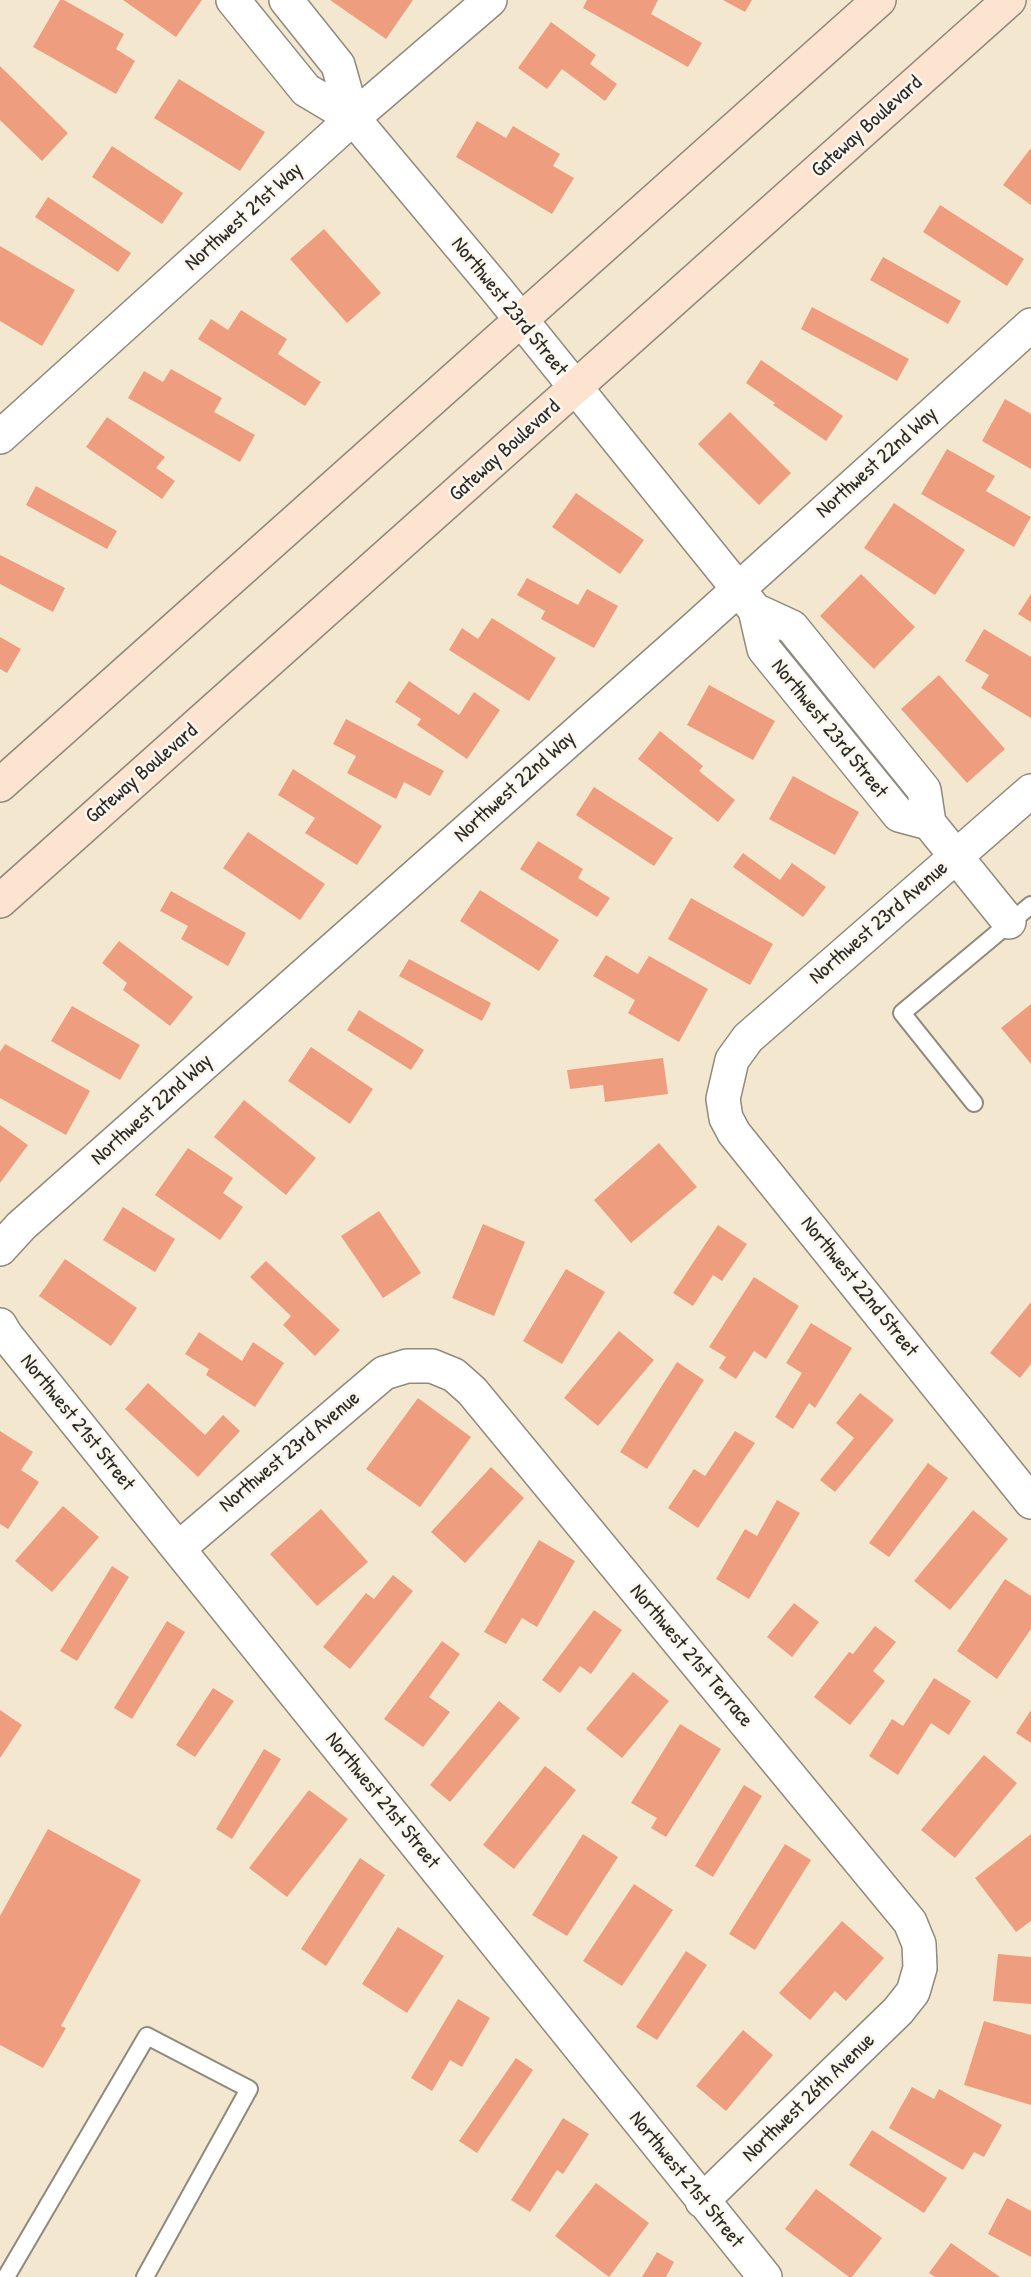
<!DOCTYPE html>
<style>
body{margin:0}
canvas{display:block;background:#f3e8cf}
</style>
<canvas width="1031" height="2277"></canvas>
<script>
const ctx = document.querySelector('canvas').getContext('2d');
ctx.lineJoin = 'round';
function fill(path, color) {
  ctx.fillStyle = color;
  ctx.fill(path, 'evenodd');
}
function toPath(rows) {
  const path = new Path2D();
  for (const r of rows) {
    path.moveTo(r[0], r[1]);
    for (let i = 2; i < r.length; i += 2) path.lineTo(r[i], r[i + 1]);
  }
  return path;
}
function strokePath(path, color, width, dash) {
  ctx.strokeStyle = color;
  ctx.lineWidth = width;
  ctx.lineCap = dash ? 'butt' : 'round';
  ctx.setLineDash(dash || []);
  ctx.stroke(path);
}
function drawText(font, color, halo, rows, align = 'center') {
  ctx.font = font + ' "Patrick Hand",sans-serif';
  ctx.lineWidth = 5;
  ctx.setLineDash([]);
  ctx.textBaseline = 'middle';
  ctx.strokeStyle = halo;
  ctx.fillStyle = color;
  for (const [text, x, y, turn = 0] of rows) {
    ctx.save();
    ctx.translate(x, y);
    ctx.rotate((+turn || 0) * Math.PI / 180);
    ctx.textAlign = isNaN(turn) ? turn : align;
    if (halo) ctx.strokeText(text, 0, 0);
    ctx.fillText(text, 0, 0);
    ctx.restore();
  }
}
fill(toPath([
 [60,0,64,0,124,34,116,49,135,61,116,94,33,47],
 [123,0,202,0,176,37],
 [330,0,413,0,386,39],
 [587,0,658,0,651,14,702,43,688,67,583,8],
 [723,0,752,0,745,12],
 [551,22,596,55,590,64,617,84,605,101,562,69,547,89,518,68],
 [0,66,68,133,42,161,0,120],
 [179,79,265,132,240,171,154,118],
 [477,121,506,138,513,126,560,154,553,166,574,178,552,214,456,157],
 [112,146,183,193,162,224,92,177],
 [1030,149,1031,150,1031,205,1003,185],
 [48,197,131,253,118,272,35,217],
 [940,205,1024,259,1007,286,923,232],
 [324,229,381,293,347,323,290,259],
 [0,246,75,290,42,346,0,321],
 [883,257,961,301,948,324,870,280],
 [812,307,909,359,897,381,801,329],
 [241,310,287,339,278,354,321,382,305,406,198,339,211,319,228,330],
 [761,360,843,416,826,441,773,405,775,403,746,383],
 [171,369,222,398,214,412,255,435,240,462,128,398,144,371,163,382],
 [1005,399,1031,414,1031,469,982,441],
 [730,412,791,473,759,505,698,444],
 [107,417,165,457,156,468,175,481,162,499,86,447],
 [947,449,995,476,986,491,1031,517,1014,547,921,494],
 [36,486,117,531,107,549,26,505],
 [576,493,644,540,620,574,552,527],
 [894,503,965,550,935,595,864,548],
 [0,555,65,588,53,612,0,584],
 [861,574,915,627,874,669,820,616],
 [527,578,578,605,587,589,618,606,594,648,541,619,545,611,517,595],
 [1031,594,1031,622,1018,614],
 [492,618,556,658,529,701,449,650,462,628,478,639],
 [984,629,1031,657,1031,718,981,688,989,675,965,661],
 [0,637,21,649,7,673,0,669],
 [939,675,1005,749,967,783,901,709],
 [409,681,459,715,474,692,500,710,467,759,417,725,421,719,395,702],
 [709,685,775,721,753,760,687,725],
 [346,719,444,771,430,796,404,782,396,799,347,773,356,756,333,744],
 [660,731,703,766,699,771,735,800,718,822,638,759],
 [293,769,382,826,357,865,305,833,315,818,278,795],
 [793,776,859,812,835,855,769,819],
 [594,787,673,838,654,866,576,815],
 [248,832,325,884,300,920,223,868],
 [538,841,583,869,578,878,610,898,597,917,520,869],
 [743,853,780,880,792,863,826,887,803,917,733,867],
 [480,890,559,940,539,971,460,921],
 [171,891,246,933,228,966,181,939,188,926,160,911],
 [691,898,773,944,750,985,668,939],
 [119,941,193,997,170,1026,123,990,127,983,102,963],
 [606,955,638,974,649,956,708,989,679,1042,628,1013,635,1000,593,976],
 [409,959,491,1003,482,1021,399,976],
 [1031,1004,1031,1064,1001,1028],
 [72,1006,140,1045,120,1080,51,1041],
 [359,1010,424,1050,411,1070,347,1030],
 [5,1044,90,1091,66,1135,0,1098,0,1052],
 [311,1047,373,1089,350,1124,288,1081],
 [663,1058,668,1094,605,1102,603,1085,570,1089,567,1070],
 [244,1100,316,1158,286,1195,214,1137],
 [0,1125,28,1145,0,1183],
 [659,1143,697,1187,631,1243,594,1200],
 [188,1148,233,1178,223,1193,243,1207,220,1240,155,1195],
 [123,1207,175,1239,155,1272,103,1240],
 [379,1211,421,1273,383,1298,341,1236],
 [483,1224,525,1242,494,1316,452,1298],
 [718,1225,747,1244,722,1281,713,1275,693,1306,673,1293],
 [65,1259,137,1308,111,1346,39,1296],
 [266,1261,340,1330,315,1356,283,1325,291,1316,250,1277],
 [566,1269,605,1292,562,1364,523,1341],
 [754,1277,799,1306,766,1359,754,1351,736,1379,719,1368,726,1357,709,1347],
 [1031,1302,1031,1364,1020,1378,990,1353],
 [811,1323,852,1348,815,1408,809,1403,793,1429,775,1417,802,1373,786,1363],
 [619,1331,654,1360,598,1426,564,1398],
 [199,1332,242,1361,253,1342,284,1363,255,1407,206,1375,209,1369,185,1354],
 [677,1362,704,1380,647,1469,620,1452],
 [148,1383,205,1435,223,1415,240,1431,198,1477,125,1409],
 [860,1393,894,1420,835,1492,820,1480,854,1438,836,1423],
 [418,1398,471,1437,420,1507,366,1469],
 [0,1431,33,1452,21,1470,39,1482,8,1529,0,1524],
 [735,1431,755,1443,698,1528,668,1508,694,1469,705,1476],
 [928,1463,948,1478,889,1557,869,1543],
 [491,1467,524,1498,465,1563,431,1532],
 [777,1500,800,1513,749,1599,716,1579,745,1529,757,1536],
 [63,1506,99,1537,52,1592,15,1561],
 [321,1509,368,1562,317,1606,270,1554],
 [973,1510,1008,1539,950,1610,914,1581],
 [539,1540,575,1561,537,1627,522,1618,506,1644,484,1632],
 [112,1566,129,1577,77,1661,60,1651],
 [393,1575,413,1591,350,1669,323,1647,366,1593,374,1599],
 [1005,1579,1031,1596,1031,1629,997,1679,957,1651],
 [794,1603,819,1622,792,1657,767,1637],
 [594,1610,622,1630,591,1674,580,1666,560,1693,542,1680],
 [167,1621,185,1632,132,1719,114,1708],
 [875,1626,896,1642,873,1671,885,1681,850,1725,814,1697,849,1652,853,1654],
 [442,1641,460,1654,429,1697,450,1712,423,1747,384,1719],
 [633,1672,669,1701,622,1758,586,1729],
 [934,1678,971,1701,949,1735,931,1723,898,1775,869,1756,892,1719,903,1726],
 [213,1688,234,1701,195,1757,176,1745],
 [499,1701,520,1718,450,1802,430,1785],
 [0,1710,22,1725,0,1758],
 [1031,1710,1031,1743,1016,1733],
 [680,1724,721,1749,666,1837,651,1828,657,1818,631,1803],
 [264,1749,281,1759,232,1839,216,1829],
 [984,1755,1017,1783,955,1858,921,1830],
 [545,1766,576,1790,514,1869,483,1845],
 [744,1785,762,1796,713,1877,695,1866],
 [309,1790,348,1819,287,1897,249,1868],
 [48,1829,141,1880,61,2026,66,2028,43,2068,0,2045,0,1916],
 [583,1834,618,1857,567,1936,532,1915],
 [1031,1834,1031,1921,1016,1932,975,1878],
 [785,1844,811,1860,755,1950,729,1934],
 [360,1858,385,1875,326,1966,301,1949],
 [634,1884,673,1910,622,1986,583,1961],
 [842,1921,884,1958,846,2001,835,1991,810,2020,779,1993],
 [398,1927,444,1956,407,2013,362,1984],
 [686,1951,707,1965,657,2040,636,2027],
 [998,1954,1031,1957,1031,2004,993,2001],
 [458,1999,490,2018,462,2067,450,2060,432,2091,411,2078],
 [984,2021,1031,2035,1031,2105,964,2085],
 [743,2030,773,2055,726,2111,696,2086],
 [516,2058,533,2070,477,2153,459,2141],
 [912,2087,934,2099,939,2089,1002,2125,984,2157,974,2152,963,2170,889,2128],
 [563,2118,589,2134,563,2174,557,2170,530,2212,511,2200],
 [872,2130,947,2178,924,2213,849,2165],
 [596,2183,649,2223,609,2277,555,2236],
 [816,2189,882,2238,852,2277,849,2277,785,2229],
 [1007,2198,1031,2211,1031,2257,988,2234],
 [951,2243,1000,2277,935,2277,929,2273],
 [657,2252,674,2262,666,2277,642,2277]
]), '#ee9e7e');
const lane = toPath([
 [974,1103,902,1013,1031,905],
 [6,2277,147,2036,249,2089,145,2277]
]);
const street = toPath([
 [233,0,306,90,353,118,497,290,755,610,764,649,899,815,929,823],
 [286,0,338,65,353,118],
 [0,437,353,118,490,0],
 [755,610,792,627,924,790,929,823,1009,922],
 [1031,791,748,1038,732,1060,723,1099,726,1118,734,1133,1031,1502],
 [0,1249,21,1226,692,631,1031,325],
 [0,1325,6,1335,765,2277],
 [179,1548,384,1373,407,1366,432,1366,454,1375,472,1391,910,1922,919,1944,920,1968,913,1992,898,2011,702,2201]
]);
const secondary = toPath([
 [0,785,879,0],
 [0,901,1009,0]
]);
strokePath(lane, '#8f8a7d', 20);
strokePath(street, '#8f8a7d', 36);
strokePath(secondary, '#8f8a7d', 36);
strokePath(lane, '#fff', 16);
strokePath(street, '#fff', 33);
strokePath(secondary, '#fde4d1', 33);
drawText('21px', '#2b2b2b', '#fbf7ec', [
 ["Gateway Boulevard",867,127,-42],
 ["Northwest 21st Way",244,217,-42],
 ["Northwest 23rd Street",509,307,51],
 ["Gateway Boulevard",505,451,-42],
 ["Northwest 22nd Way",877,463,-42],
 ["Northwest 23rd Street",829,729,51],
 ["Gateway Boulevard",142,774,-41],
 ["Northwest 22nd Way",515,787,-42],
 ["Northwest 23rd Avenue",879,923,-41],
 ["Northwest 22nd Way",152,1110,-42],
 ["Northwest 22nd Street",859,1287,51],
 ["Northwest 21st Street",77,1423,51],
 ["Northwest 23rd Avenue",290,1452,-40],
 ["Northwest 21st Terrace",691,1656,50],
 ["Northwest 21st Street",382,1801,51],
 ["Northwest 26th Avenue",809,2098,-44],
 ["Northwest 21st Street",686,2180,51]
]);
</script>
